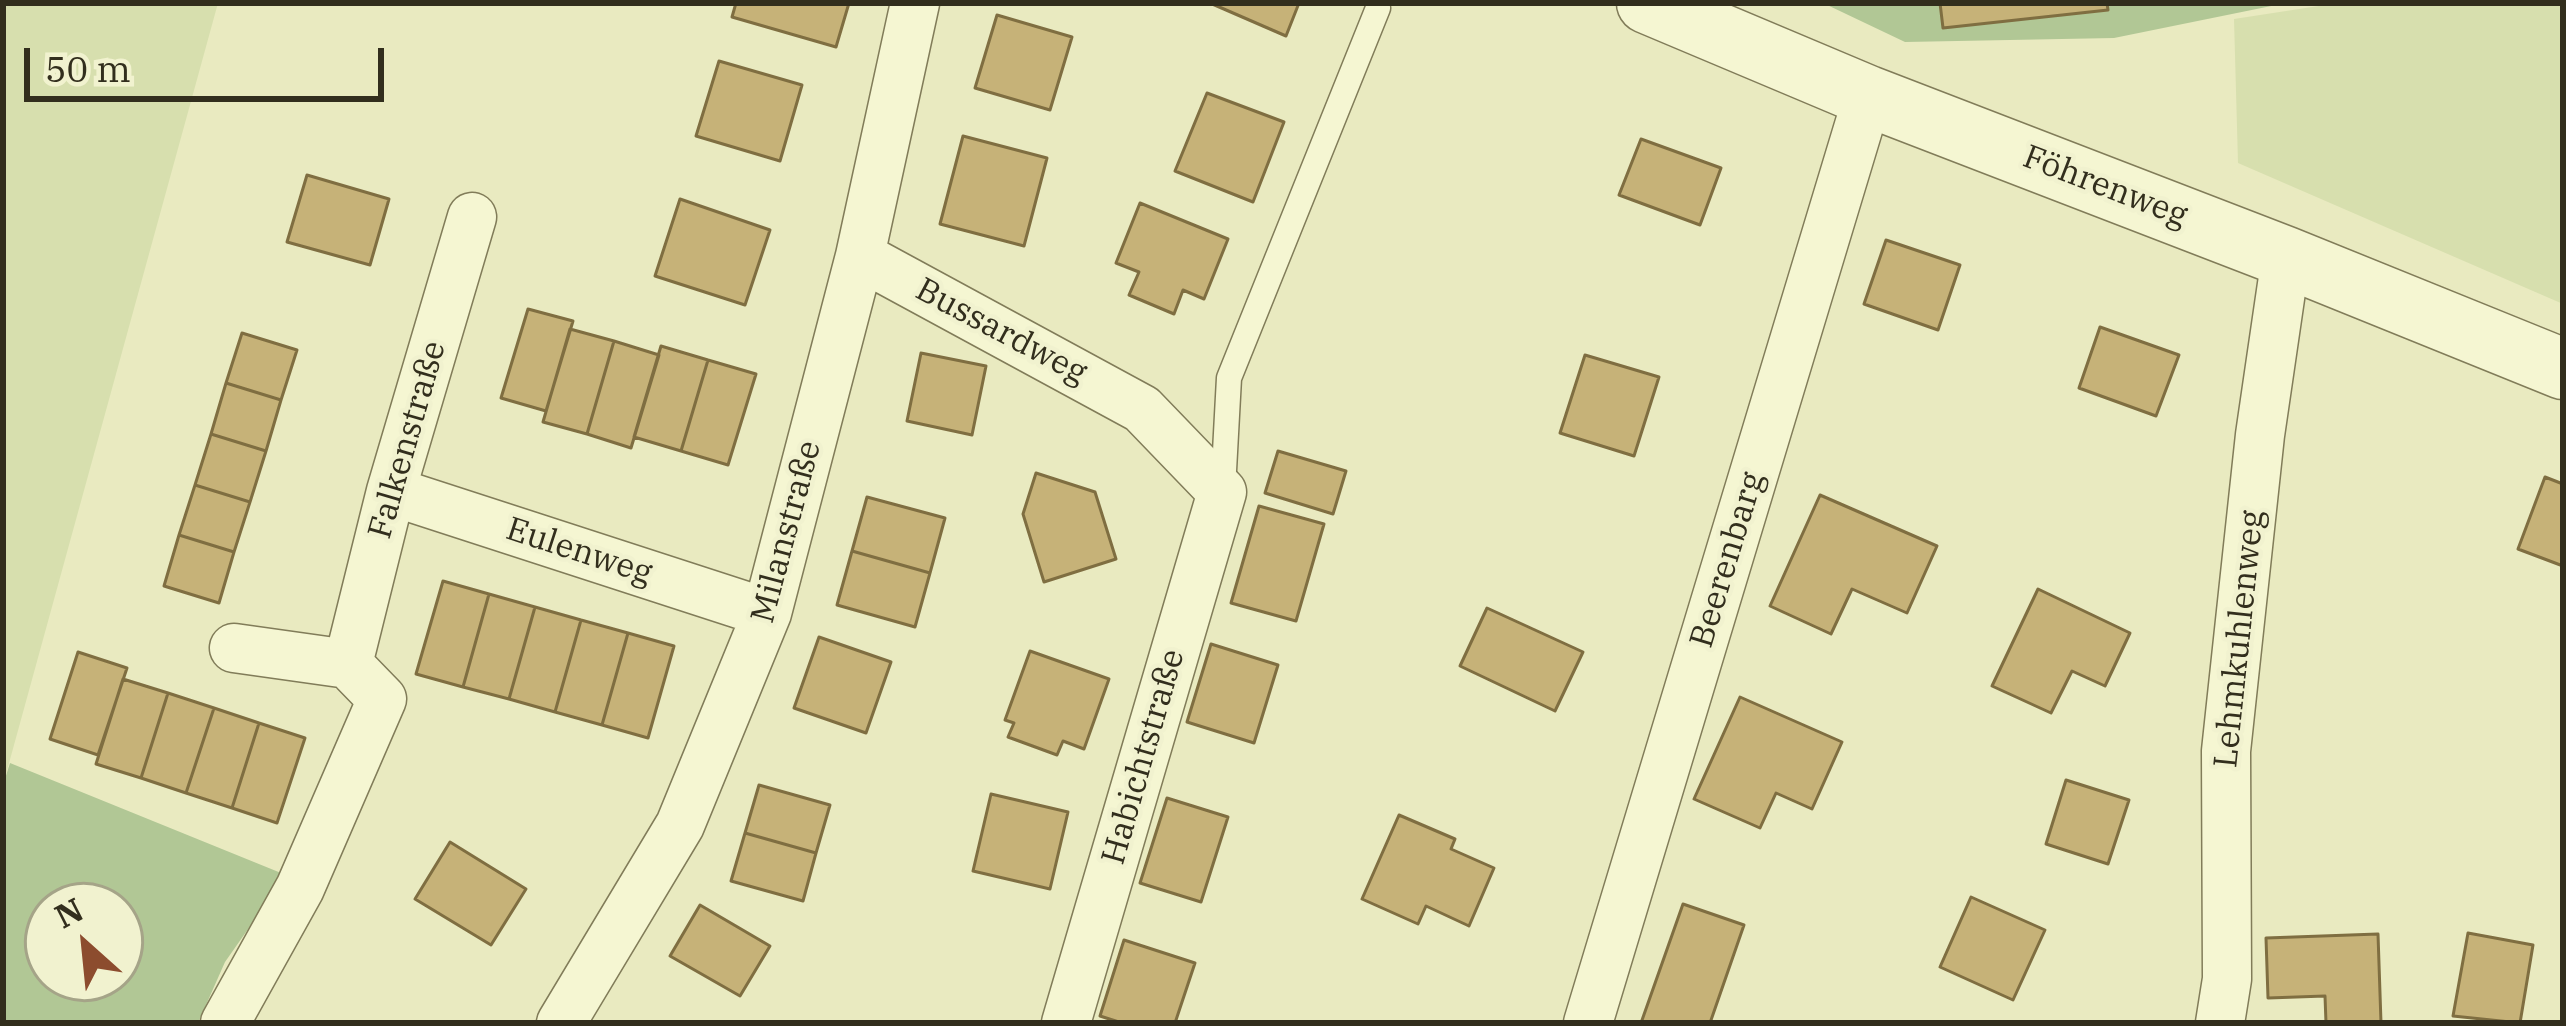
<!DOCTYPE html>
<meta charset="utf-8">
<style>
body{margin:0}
#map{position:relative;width:2566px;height:1026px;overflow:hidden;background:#e9eac0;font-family:"IBM Plex Serif",serif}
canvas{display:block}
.frame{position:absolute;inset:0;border:6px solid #322e1d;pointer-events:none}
.north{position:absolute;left:24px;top:882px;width:120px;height:120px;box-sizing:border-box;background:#f1f2cf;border:3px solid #a5a488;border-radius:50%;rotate:333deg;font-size:33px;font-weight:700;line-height:48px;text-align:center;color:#322e1d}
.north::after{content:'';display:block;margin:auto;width:42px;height:54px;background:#8c4c2e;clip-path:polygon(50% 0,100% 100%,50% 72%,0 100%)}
.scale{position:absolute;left:24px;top:48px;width:360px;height:54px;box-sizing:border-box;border:6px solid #322e1d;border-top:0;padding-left:15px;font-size:36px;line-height:42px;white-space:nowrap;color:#322e1d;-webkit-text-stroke:9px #f1f2cf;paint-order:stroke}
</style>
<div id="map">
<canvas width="2566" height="1026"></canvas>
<div class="frame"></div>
<div class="north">N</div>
<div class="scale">50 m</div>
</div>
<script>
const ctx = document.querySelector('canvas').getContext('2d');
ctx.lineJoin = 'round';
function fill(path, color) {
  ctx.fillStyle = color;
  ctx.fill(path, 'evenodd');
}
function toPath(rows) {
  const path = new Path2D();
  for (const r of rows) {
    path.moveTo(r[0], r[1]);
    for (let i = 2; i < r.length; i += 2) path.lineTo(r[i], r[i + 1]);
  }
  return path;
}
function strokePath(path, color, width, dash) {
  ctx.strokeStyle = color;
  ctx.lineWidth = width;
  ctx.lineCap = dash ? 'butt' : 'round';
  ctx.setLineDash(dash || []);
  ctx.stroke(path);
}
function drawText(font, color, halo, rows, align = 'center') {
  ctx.font = font + ' "IBM Plex Serif",serif';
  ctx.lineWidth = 9;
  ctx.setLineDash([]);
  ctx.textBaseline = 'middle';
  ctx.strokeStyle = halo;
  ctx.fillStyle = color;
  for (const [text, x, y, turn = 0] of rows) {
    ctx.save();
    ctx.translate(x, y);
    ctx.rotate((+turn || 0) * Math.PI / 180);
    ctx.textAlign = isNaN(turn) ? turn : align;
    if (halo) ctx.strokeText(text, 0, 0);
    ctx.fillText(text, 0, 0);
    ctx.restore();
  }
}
fill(toPath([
 [3,3,218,3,3,785],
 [2338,3,2563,3,2563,304,2238,163,2234,19]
]), '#d7dfae');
fill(toPath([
 [1823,3,2286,3,2114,38,1905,42],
 [10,763,286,875,225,962,198,1023,3,1023,3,785],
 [48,906,120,906,120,978,48,978]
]), '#b1c795');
const building = toPath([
 [736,3,849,3,836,47,732,17,736,3],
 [1210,3,1299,3,1286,36,1210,3],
 [1940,3,2107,3,2108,10,1943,28,1940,3],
 [997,15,1072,37,1050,110,975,88,997,15],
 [719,61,802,85,780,161,696,136,719,61],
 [1207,93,1284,122,1253,202,1175,171,1207,93],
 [963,136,1047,158,1024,246,940,224,963,136],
 [1641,139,1721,168,1700,225,1619,195,1641,139],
 [307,175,389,199,370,265,287,242,307,175],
 [680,199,770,230,745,305,655,276,680,199],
 [1140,203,1228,239,1204,299,1183,290,1174,314,1129,295,1139,272,1116,263,1140,203],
 [1886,240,1960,265,1938,330,1864,304,1886,240],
 [528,309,573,321,546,411,501,398,528,309],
 [2100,327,2179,355,2156,416,2079,388,2100,327],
 [570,329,614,341,587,434,543,422,570,329],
 [242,333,297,350,281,400,226,383,242,333],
 [614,341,659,355,631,448,587,434,614,341],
 [661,346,708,360,681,451,634,437,661,346],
 [921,353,986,366,972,435,907,421,921,353],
 [1585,355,1659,377,1634,456,1560,433,1585,355],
 [708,360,756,374,728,465,681,451,708,360],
 [226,383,281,400,266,451,211,434,226,383],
 [211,434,266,451,250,502,195,485,211,434],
 [1278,451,1346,471,1333,514,1265,493,1278,451],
 [1036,473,1095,492,1116,559,1044,582,1023,514,1036,473],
 [2545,477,2563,484,2563,566,2518,549,2545,477],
 [195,485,250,502,234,552,179,535,195,485],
 [1820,495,1937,546,1907,613,1852,589,1831,634,1770,606,1820,495],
 [867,497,945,518,930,573,852,551,867,497],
 [1259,506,1324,524,1296,621,1231,603,1259,506],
 [179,535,234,552,219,603,164,586,179,535],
 [852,551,930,573,915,627,837,605,852,551],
 [443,581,489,594,463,687,416,674,443,581],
 [2038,589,2130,633,2105,686,2072,671,2051,713,1992,686,2038,589],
 [489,594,535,607,509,699,463,687,489,594],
 [535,607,581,620,555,712,509,699,535,607],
 [1487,608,1583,652,1555,711,1460,666,1487,608],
 [581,620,628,633,602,725,555,712,581,620],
 [628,633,674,646,648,738,602,725,628,633],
 [819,637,891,662,866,733,794,708,819,637],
 [1211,644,1278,665,1254,743,1187,722,1211,644],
 [1030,651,1109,679,1084,749,1063,741,1057,755,1008,737,1014,723,1005,720,1030,651],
 [78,652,127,668,98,755,50,739,78,652],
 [123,679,168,693,141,778,96,764,123,679],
 [168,693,214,708,186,793,141,778,168,693],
 [1740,697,1842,742,1812,809,1776,793,1760,828,1694,799,1740,697],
 [214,708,259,723,232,808,186,793,214,708],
 [259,723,305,738,277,823,232,808,259,723],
 [2066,780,2129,800,2108,864,2046,844,2066,780],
 [759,785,830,805,816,853,745,833,759,785],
 [991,794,1068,812,1050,889,973,871,991,794],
 [1167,798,1228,817,1201,902,1140,883,1167,798],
 [1399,815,1455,839,1451,849,1494,868,1469,926,1426,906,1418,924,1362,899,1399,815],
 [745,833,816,853,803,901,731,881,745,833],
 [450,842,526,889,491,945,415,899,450,842],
 [1971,897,2045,930,2013,1000,1940,967,1971,897],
 [1683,904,1744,925,1710,1023,1641,1023,1683,904],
 [700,905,770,946,740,996,670,956,700,905],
 [2468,933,2533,945,2520,1023,2453,1016,2468,933],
 [2378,934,2381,1023,2326,1023,2325,996,2268,998,2266,938,2378,934],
 [1124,940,1195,963,1175,1023,1122,1023,1100,1016,1124,940]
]);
fill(building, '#c6b278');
strokePath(building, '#7f6e41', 3);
const service = toPath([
 [1223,489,1229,378,1378,8]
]);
const minor = toPath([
 [860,256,1142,409,1222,492,1066,1023],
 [391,491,767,613],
 [234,648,348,664],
 [225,1023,300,888,382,699,348,664,391,491,472,217],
 [561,1023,680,825,767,613,860,256,915,3],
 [1588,1023,1868,96],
 [2220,1023,2227,979,2226,751,2260,435,2286,257]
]);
const tertiary = toPath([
 [1647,3,1868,96,2286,257,2563,369]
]);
strokePath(service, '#817c59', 27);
strokePath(minor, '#817c59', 51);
strokePath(tertiary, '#817c59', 63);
strokePath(service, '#f5f6d2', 24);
strokePath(minor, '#f5f6d2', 48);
strokePath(tertiary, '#f5f6d2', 60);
drawText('33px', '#322e1d', '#f1f2cf', [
 ["Föhrenweg",2105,187,21],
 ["Bussardweg",1001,332,28],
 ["Falkenstraße",408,440,-74],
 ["Milanstraße",787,532,-75],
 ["Eulenweg",579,552,18],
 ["Beerenbarg",1728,560,-73],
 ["Lehmkuhlenweg",2240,639,-84],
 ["Habichtstraße",1144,757,-74]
]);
</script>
